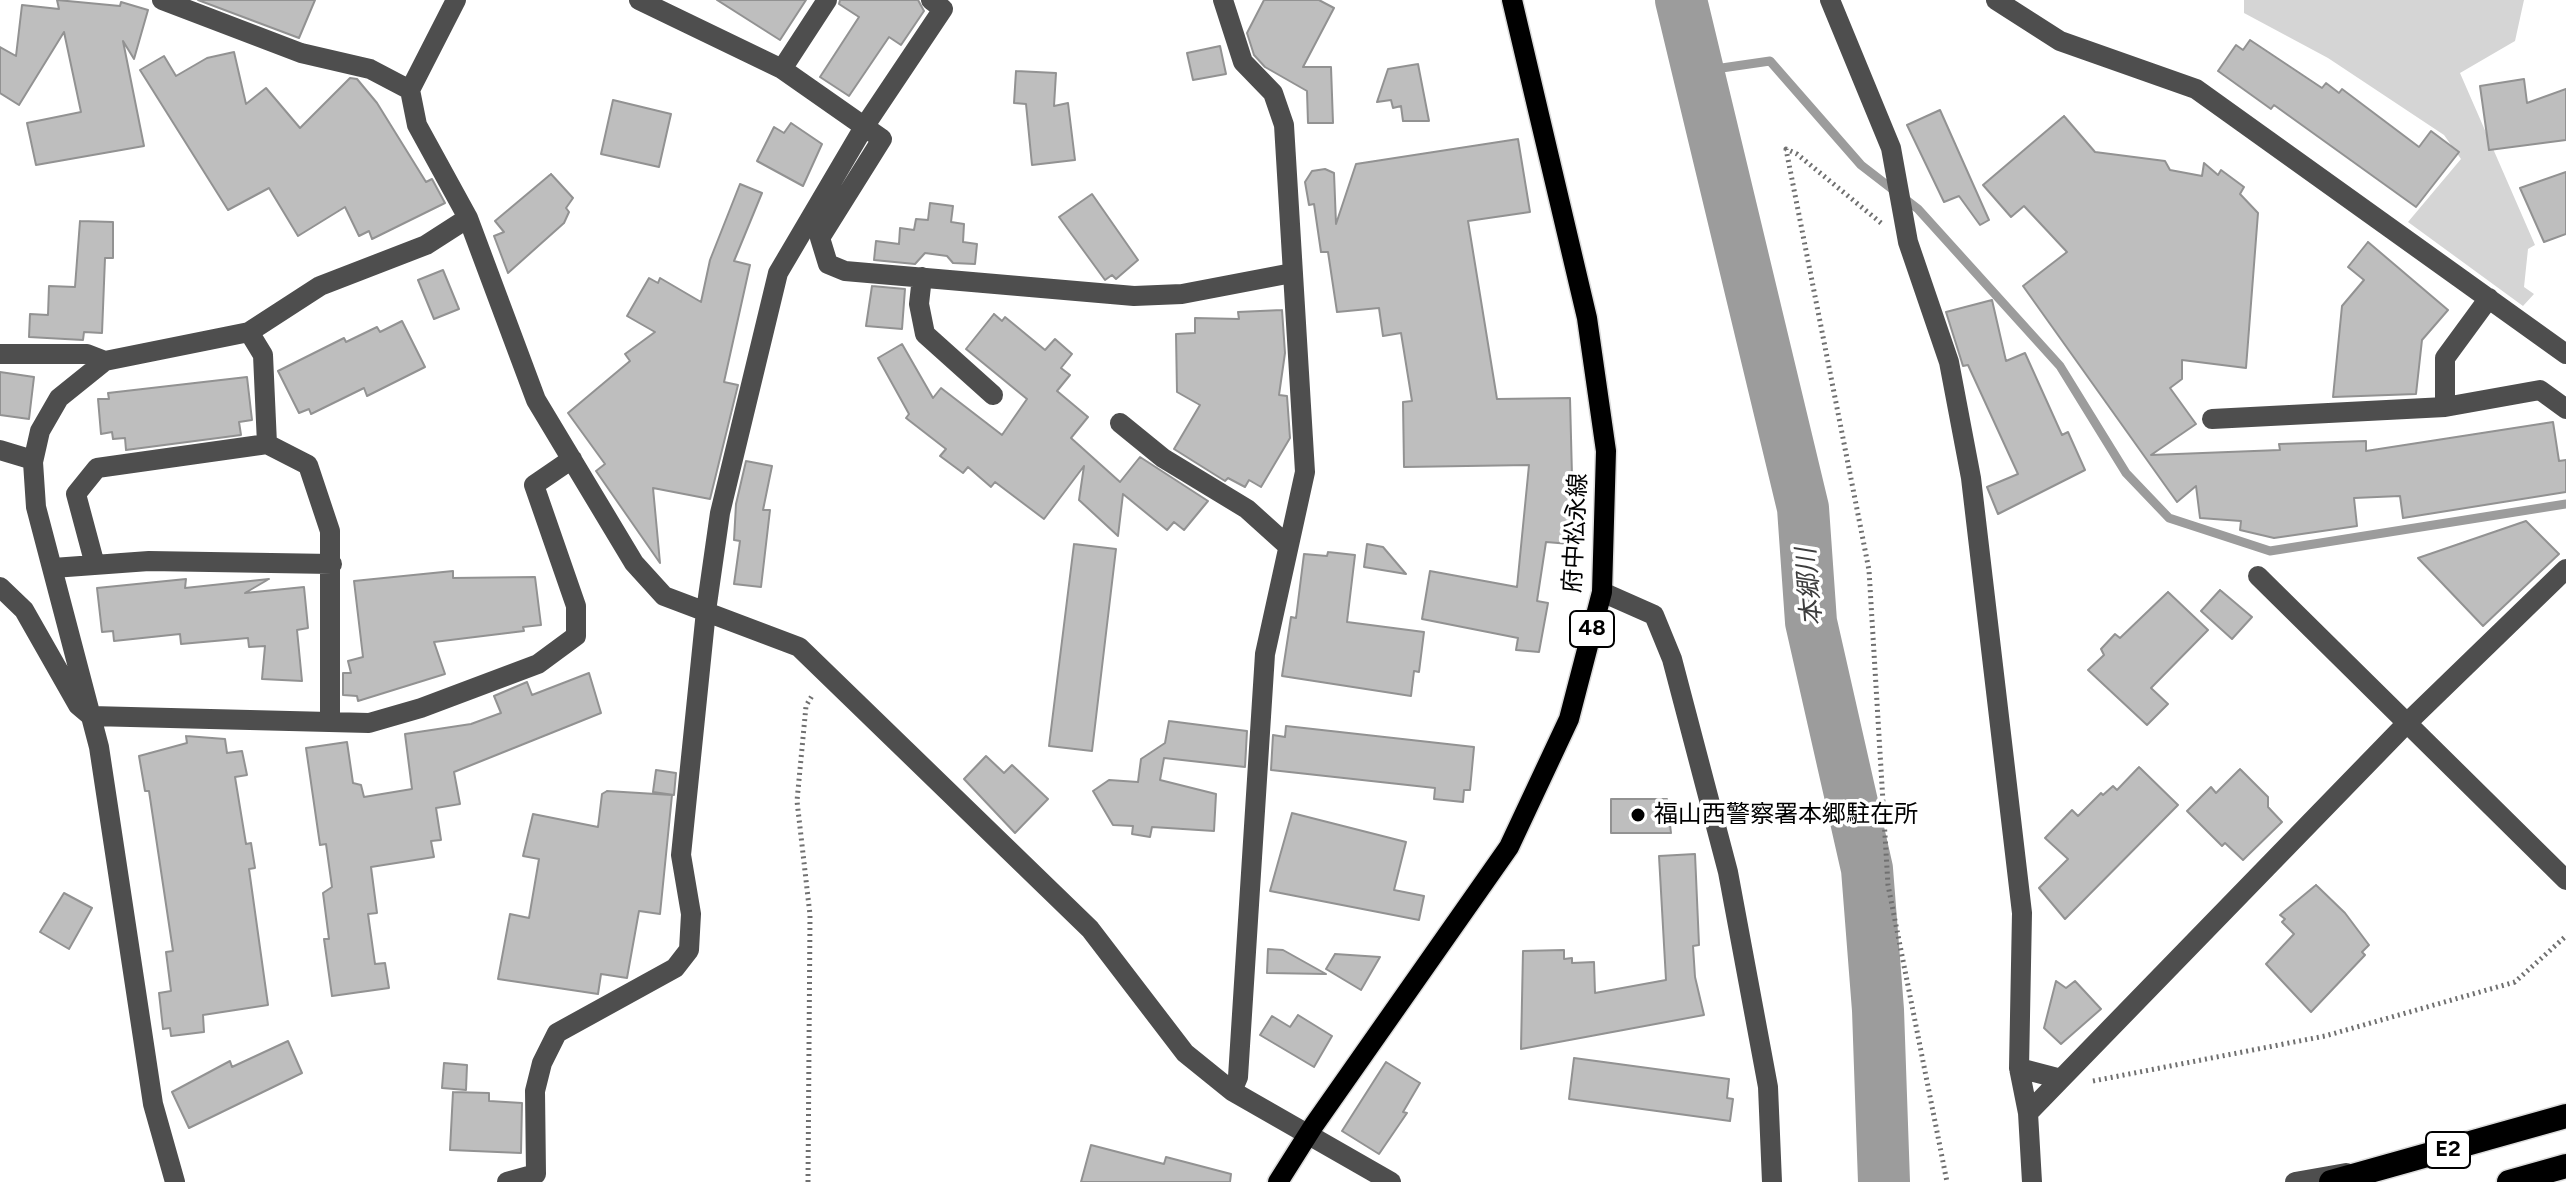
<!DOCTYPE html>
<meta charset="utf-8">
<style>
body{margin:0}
canvas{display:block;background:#fff}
</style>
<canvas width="2566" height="1182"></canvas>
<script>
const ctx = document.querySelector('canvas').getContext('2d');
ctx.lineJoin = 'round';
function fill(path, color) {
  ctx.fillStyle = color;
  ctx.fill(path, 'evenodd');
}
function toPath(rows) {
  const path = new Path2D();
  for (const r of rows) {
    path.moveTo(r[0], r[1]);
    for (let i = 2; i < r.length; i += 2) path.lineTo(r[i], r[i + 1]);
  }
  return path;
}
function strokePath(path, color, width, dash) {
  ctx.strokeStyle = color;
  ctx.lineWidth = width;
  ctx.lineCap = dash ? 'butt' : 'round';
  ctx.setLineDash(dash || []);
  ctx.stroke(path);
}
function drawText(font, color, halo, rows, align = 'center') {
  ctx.font = font + ' Figtree,"Noto Sans JP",sans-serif';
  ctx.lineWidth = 7;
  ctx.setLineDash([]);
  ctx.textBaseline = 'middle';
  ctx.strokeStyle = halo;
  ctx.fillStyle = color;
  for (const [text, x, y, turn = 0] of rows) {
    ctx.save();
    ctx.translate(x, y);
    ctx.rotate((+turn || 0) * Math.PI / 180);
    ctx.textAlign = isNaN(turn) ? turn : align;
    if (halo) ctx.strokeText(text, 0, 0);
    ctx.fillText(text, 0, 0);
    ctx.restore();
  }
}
fill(toPath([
 [2244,0,2524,0,2515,41,2460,73,2535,245,2528,249,2524,287,2534,294,2523,306,2408,222,2461,159,2444,135,2328,58,2244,13]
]), '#d5d5d5');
strokePath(toPath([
 [1701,71,1770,61,1861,165,1918,209,2060,366,2126,473,2169,518,2270,551,2566,504]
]), '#9c9c9c', 9);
strokePath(toPath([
 [1681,0,1803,508,1811,622,1867,869,1878,1010,1884,1182]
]), '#9c9c9c', 52);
const building = toPath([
 [57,0,120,6,121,2,148,10,134,59,123,41,144,146,36,165,27,123,81,112,64,32,19,105,0,93,0,47,16,56,22,5,59,9,57,0],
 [198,0,315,0,299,38,198,0],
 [717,0,806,0,780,40,717,0],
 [840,0,918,0,924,11,901,45,889,37,849,96,820,77,859,17,839,4,840,0],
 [1264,0,1319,0,1334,8,1303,67,1331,67,1333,123,1308,123,1307,91,1265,67,1254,55,1247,33,1264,0],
 [2250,40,2322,88,2326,83,2339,93,2342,89,2419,147,2431,131,2459,152,2416,207,2274,105,2271,109,2218,71,2236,45,2243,50,2250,40],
 [1220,46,1226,74,1193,80,1187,53,1220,46],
 [234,52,246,104,266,88,300,128,350,78,357,79,377,103,426,182,432,179,445,203,372,239,369,231,359,236,345,207,298,236,269,188,228,210,140,70,164,56,176,76,207,58,234,52],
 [1418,64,1429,121,1403,121,1401,106,1393,108,1391,100,1377,102,1388,69,1418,64],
 [1016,71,1056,73,1054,106,1068,103,1075,160,1032,165,1026,104,1014,103,1016,71],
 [2524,79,2527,103,2566,89,2566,140,2489,150,2480,86,2524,79],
 [613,100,671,114,659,167,601,154,613,100],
 [1940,110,1989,220,1980,225,1959,196,1944,202,1907,125,1940,110],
 [2064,116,2095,152,2165,161,2170,170,2202,176,2204,163,2218,175,2221,170,2244,187,2240,194,2258,213,2246,368,2182,360,2182,379,2170,388,2196,424,2151,455,2280,450,2279,444,2366,441,2366,451,2553,422,2559,461,2566,460,2566,492,2403,518,2400,496,2354,498,2357,526,2274,538,2240,530,2241,521,2200,518,2196,486,2177,502,2023,286,2067,252,2024,206,2011,217,1983,185,2064,116],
 [791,123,822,144,803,186,757,161,774,127,784,133,791,123],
 [1518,139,1530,212,1468,221,1497,399,1570,398,1573,515,1581,515,1579,538,1571,537,1570,544,1546,542,1537,601,1548,603,1539,652,1516,650,1518,638,1422,619,1430,571,1517,587,1529,465,1404,467,1403,402,1412,401,1401,333,1383,336,1379,308,1337,312,1328,252,1321,252,1314,204,1309,205,1305,182,1312,171,1325,169,1334,173,1336,224,1356,164,1518,139],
 [2566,172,2566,234,2544,242,2520,188,2566,172],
 [551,174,573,198,566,208,569,212,564,223,508,273,494,236,504,232,495,221,551,174],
 [740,184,762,193,734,261,750,265,724,382,738,385,710,499,653,488,660,563,596,471,605,464,568,413,630,361,625,354,655,332,627,316,649,278,658,283,660,278,701,302,710,260,740,184],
 [1092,194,1138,260,1116,279,1112,275,1105,280,1059,217,1092,194],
 [930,203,953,206,951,222,964,224,963,242,977,244,975,264,953,263,947,256,925,253,915,264,874,260,876,241,899,244,900,228,914,230,916,219,928,220,930,203],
 [80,221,113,222,113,258,105,258,102,333,84,332,83,340,29,337,30,314,48,315,49,286,75,287,80,221],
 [2368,242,2448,310,2422,340,2416,394,2333,397,2342,306,2364,280,2348,267,2368,242],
 [443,270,459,309,434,319,418,280,443,270],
 [872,286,905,289,902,329,866,326,872,286],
 [1992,300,2006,361,2025,353,2062,435,2068,432,2085,470,1998,514,1987,487,2018,474,1968,365,1963,366,1946,312,1992,300],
 [1282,310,1285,353,1279,395,1287,396,1290,438,1261,487,1249,480,1245,487,1228,478,1225,481,1174,449,1200,405,1177,392,1176,334,1195,333,1195,318,1239,319,1238,312,1282,310],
 [994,314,1002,321,1005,317,1045,350,1055,339,1072,354,1061,368,1070,375,1057,391,1088,417,1071,438,1120,482,1140,457,1208,501,1184,530,1174,522,1167,530,1123,494,1118,536,1079,500,1084,466,1044,519,995,482,991,487,968,467,963,473,940,456,946,449,906,418,909,414,878,358,902,344,933,398,941,388,1002,435,1027,399,966,349,994,314],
 [402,321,425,367,367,396,364,388,311,414,309,409,299,413,278,371,344,338,346,342,377,327,380,332,402,321],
 [0,372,34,377,29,419,0,415,0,372],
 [247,377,252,420,239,422,241,435,126,450,125,438,113,439,112,432,101,434,98,399,109,399,108,393,247,377],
 [746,461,772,466,763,510,770,510,761,587,734,584,740,541,734,540,736,504,746,461],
 [2526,521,2559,554,2483,626,2418,558,2526,521],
 [1074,544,1116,549,1092,751,1049,746,1074,544],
 [1367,544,1383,547,1406,574,1364,567,1367,544],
 [1328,552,1355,555,1347,622,1424,632,1419,672,1414,671,1411,696,1282,676,1291,617,1296,618,1304,554,1327,556,1328,552],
 [453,571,453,578,535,577,541,625,523,627,524,631,434,642,445,674,358,701,357,696,343,695,343,673,351,673,348,661,363,657,354,581,453,571],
 [186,579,185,588,269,579,245,593,304,587,308,628,297,630,302,681,262,679,265,646,249,647,248,638,181,644,180,634,114,641,113,631,102,632,97,588,186,579],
 [2220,590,2252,617,2232,639,2201,611,2220,590],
 [2168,592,2208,630,2151,688,2168,704,2147,725,2088,670,2104,655,2101,649,2115,634,2120,638,2168,592],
 [589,673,601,713,454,772,460,804,436,808,441,840,431,841,434,857,371,867,377,913,368,914,375,964,385,963,389,988,332,996,324,939,329,939,323,893,332,887,326,844,320,845,306,748,347,742,353,783,361,785,364,797,412,789,405,734,471,724,501,713,494,696,527,682,532,695,589,673],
 [1169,721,1247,731,1245,767,1164,758,1160,780,1216,794,1214,831,1152,827,1150,837,1132,834,1133,826,1113,825,1093,791,1109,780,1138,782,1141,759,1165,743,1169,721],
 [1286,726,1474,747,1470,790,1464,790,1463,802,1434,799,1435,788,1271,770,1273,735,1285,737,1286,726],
 [186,736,225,739,227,753,242,751,247,775,235,777,246,844,251,843,255,868,249,869,268,1005,203,1015,204,1032,171,1036,170,1028,163,1029,159,993,171,991,166,952,173,951,149,791,145,791,139,756,187,743,186,736],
 [986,756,1004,773,1012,765,1048,799,1015,833,964,779,986,756],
 [2139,767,2178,805,2065,919,2039,888,2068,859,2045,838,2072,810,2078,816,2101,793,2103,795,2113,786,2117,790,2139,767],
 [2240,769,2268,797,2268,807,2282,822,2243,860,2225,843,2222,846,2187,811,2211,787,2216,793,2240,769],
 [656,770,676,773,674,795,653,792,656,770],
 [607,791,672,795,660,914,639,911,627,978,601,974,598,994,498,979,510,914,529,918,539,859,523,856,533,814,598,827,602,794,607,791],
 [1611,799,1667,799,1671,833,1611,833,1611,799],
 [1292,813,1406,842,1394,890,1424,896,1419,920,1270,891,1292,813],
 [1695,854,1699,945,1693,946,1695,977,1704,1015,1521,1049,1523,951,1564,950,1564,959,1572,958,1572,963,1594,962,1595,993,1666,980,1659,856,1695,854],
 [2316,885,2345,913,2369,945,2362,952,2365,955,2311,1012,2266,964,2294,934,2282,922,2285,919,2280,915,2316,885],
 [64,893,92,908,69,949,40,932,64,893],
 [1268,949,1283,950,1326,974,1267,973,1268,949],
 [1335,954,1380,957,1361,990,1326,969,1335,954],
 [2056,981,2066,988,2075,981,2101,1009,2061,1044,2044,1028,2056,981],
 [1298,1015,1332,1036,1314,1067,1260,1035,1272,1016,1290,1027,1298,1015],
 [288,1041,302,1073,189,1128,172,1092,230,1061,232,1067,288,1041],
 [1574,1058,1729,1079,1727,1098,1733,1099,1730,1121,1569,1099,1574,1058],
 [1386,1062,1420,1083,1403,1112,1407,1113,1379,1154,1342,1131,1386,1062],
 [444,1063,467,1065,466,1090,442,1088,444,1063],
 [453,1092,489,1093,489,1101,522,1103,521,1153,450,1150,453,1092],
 [1091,1145,1164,1164,1166,1157,1231,1174,1230,1182,1081,1182,1091,1145]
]);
fill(building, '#bebebe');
strokePath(building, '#929292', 2);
const major = toPath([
 [1278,1182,1314,1125,1509,847,1569,719,1602,592,1606,451,1587,318,1512,0]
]);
const highway = toPath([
 [2331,1182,2566,1116],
 [2509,1182,2566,1166]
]);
strokePath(major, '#dbdbdb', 23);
strokePath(highway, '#dbdbdb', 27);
strokePath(toPath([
 [1881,223,1797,154,1786,149,1869,570,1888,885,1947,1182],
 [2093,1081,2325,1036,2515,982,2566,936],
 [808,1182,810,915,797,801,806,706,813,694]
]), '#707070', 5, [2, 4]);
strokePath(toPath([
 [162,0,301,53,370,69,410,90],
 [456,0,410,90,417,125,468,218,536,400,634,563,664,596,799,647,1090,929,1185,1053,1232,1091,1391,1182],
 [639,0,782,69,882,139,820,238,828,264,845,271,1134,296,1182,294,1292,273],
 [1223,0,1243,62,1273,93,1284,125,1305,472,1265,654,1238,1077,1232,1091],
 [1830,0,1891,148,1908,242,1949,362,1971,478,2022,913,2019,1068,2028,1113,2032,1182],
 [1996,0,2060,41,2196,89,2566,354],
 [782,69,827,0],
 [922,277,919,304,925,334,993,395],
 [249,332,263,355,267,444],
 [0,354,87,354,105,361],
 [2445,407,2445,358,2489,298],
 [2212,419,2445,407,2540,390,2566,409],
 [1120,423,1163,458,1247,509,1288,546],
 [0,450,33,460],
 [95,565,76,494,97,468,267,444,308,465,330,531,330,719],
 [53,568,149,561,332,564],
 [2258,576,2566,880],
 [0,587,24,610,78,705,91,716,369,723,421,708,538,664,576,636,576,606,534,485,572,459],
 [1602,592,1654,615,1672,659,1728,872,1768,1087,1772,1182],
 [2019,1068,2061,1079],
 [2028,1113,2407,723,2566,569],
 [175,1182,153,1104,99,747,36,507,33,462,40,431,59,398,105,361,249,332,320,286,426,245,468,218],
 [507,1182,536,1174,535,1091,542,1063,557,1033,675,968,689,950,691,914,681,855,706,611,720,513,778,273,864,127,943,9,931,0],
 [2295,1182,2346,1173]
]), '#4e4e4e', 20);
strokePath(major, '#000', 20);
strokePath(highway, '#000', 24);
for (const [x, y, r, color] of [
 [1638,815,8,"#000"]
]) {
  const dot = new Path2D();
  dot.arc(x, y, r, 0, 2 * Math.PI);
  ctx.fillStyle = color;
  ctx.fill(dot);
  strokePath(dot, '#fff', 3);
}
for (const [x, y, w] of [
 [1592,629,44],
 [2448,1150,44]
]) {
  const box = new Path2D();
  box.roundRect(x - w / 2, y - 18, w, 36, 6);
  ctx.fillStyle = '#fff';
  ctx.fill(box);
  strokePath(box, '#000', 2);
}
drawText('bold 22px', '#000', null, [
 ["48",1592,629],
 ["E2",2448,1150]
]);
drawText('24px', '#000', '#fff', [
 ["府中松永線",1576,533,-87]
]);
drawText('24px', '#000', '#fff', [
 ["福山西警察署本郷駐在所",1654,815]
], 'left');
drawText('italic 26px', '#3d3d3d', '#fff', [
 ["本郷川",1810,587,-95]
]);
</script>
